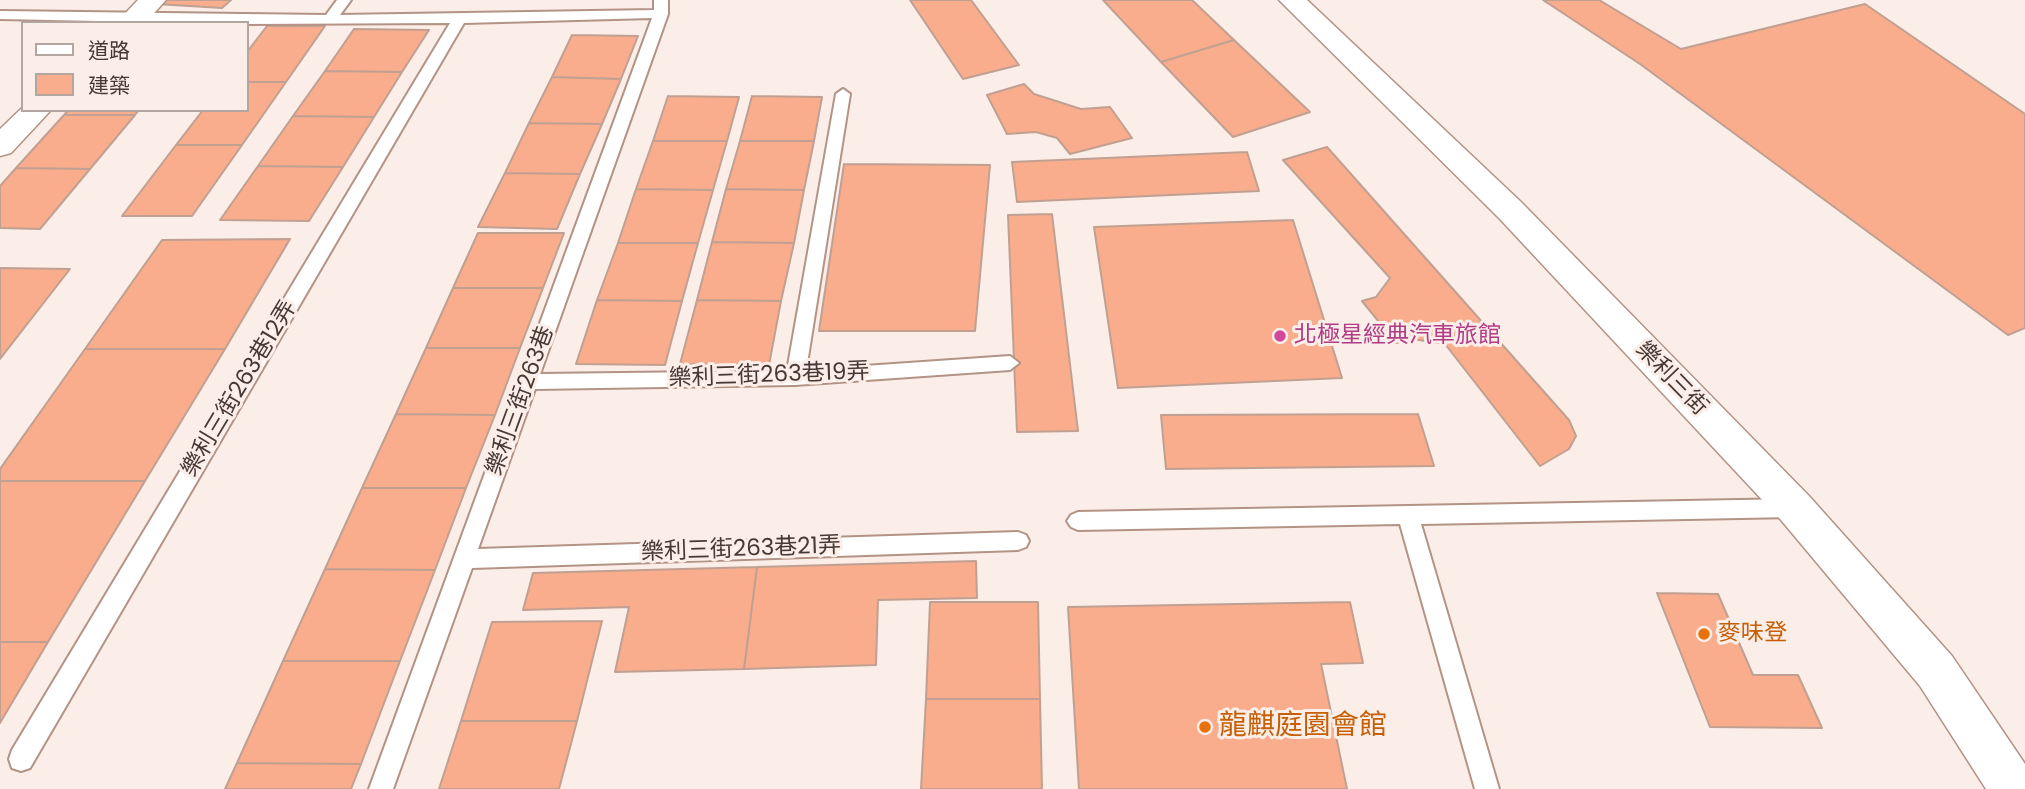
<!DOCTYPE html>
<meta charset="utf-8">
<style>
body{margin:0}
#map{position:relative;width:2025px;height:789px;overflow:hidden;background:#fbede7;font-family:Poppins,"Noto Sans TC",sans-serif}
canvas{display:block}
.legend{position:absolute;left:21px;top:21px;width:228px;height:91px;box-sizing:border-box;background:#fbede7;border:2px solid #b3a59f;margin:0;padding:9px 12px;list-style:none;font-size:21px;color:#463933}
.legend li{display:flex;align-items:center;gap:14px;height:35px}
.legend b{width:35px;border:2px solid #b3a59f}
</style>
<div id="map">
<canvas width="2025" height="789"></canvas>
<ul class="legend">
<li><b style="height:9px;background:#fff"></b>道路</li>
<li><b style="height:19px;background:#f9ad8c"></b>建築</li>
</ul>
</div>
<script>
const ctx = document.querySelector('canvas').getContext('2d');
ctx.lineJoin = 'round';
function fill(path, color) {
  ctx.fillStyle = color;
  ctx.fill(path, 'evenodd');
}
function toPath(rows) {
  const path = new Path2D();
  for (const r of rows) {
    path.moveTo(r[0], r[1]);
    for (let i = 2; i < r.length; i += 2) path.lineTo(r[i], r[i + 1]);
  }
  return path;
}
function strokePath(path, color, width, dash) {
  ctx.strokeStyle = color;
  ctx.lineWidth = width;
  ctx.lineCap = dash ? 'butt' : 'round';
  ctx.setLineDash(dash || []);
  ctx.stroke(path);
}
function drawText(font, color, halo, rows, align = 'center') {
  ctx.font = font + ' Poppins,"Noto Sans TC",sans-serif';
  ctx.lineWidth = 6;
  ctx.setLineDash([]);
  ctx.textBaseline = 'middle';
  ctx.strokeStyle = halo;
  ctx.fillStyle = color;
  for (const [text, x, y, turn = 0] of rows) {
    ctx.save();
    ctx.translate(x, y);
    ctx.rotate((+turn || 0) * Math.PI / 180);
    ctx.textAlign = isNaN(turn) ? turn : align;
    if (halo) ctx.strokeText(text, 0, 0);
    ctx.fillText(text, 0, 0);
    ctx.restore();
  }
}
const building = toPath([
 [160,0,231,0,222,8,156,4,160,0],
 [910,0,971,0,1019,65,963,79,910,0],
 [1103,0,1192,0,1234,40,1161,62,1103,0],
 [1543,0,1599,0,1681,49,1865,4,2025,114,2025,328,2008,335,1640,64,1543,0],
 [267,26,325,26,286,82,247,82,247,52,267,26],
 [354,29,429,30,402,72,325,71,354,29],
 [572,35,638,36,621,79,552,77,572,35],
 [1234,40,1310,112,1233,137,1161,62,1234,40],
 [325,71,402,72,374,117,293,116,325,71],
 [552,77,621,79,602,124,529,123,552,77],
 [247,82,286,82,242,145,176,145,203,110,247,110,247,82],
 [1024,84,1034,94,1081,109,1110,107,1132,138,1070,154,1057,138,1036,132,1007,134,987,95,1024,84],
 [668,96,739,97,727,141,653,141,668,96],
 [752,96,822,97,814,141,740,141,752,96],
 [68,110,139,110,135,115,64,115,68,110],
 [64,115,135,115,90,169,16,168,64,115],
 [293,116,374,117,343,167,258,166,293,116],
 [529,123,602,124,580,174,505,173,529,123],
 [653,141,727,141,713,190,636,189,653,141],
 [740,141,814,141,804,190,726,189,740,141],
 [176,145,242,145,192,216,122,216,176,145],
 [1327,147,1569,420,1576,436,1569,449,1540,466,1445,344,1412,339,1396,343,1362,301,1376,297,1390,278,1283,160,1327,147],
 [1247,152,1259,191,1017,202,1012,162,1247,152],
 [844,164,990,165,975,331,819,331,844,164],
 [258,166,343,167,309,221,220,220,258,166],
 [16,168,90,169,40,229,0,228,0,186,16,168],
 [505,173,580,174,557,229,478,227,505,173],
 [636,189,713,190,698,243,618,243,636,189],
 [726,189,804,190,794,243,712,242,726,189],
 [1052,214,1078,431,1017,432,1008,215,1052,214],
 [1293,220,1342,378,1118,388,1094,227,1293,220],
 [478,233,564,233,543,288,453,288,478,233],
 [290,239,225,349,85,349,162,240,290,239],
 [712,242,794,243,781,301,697,300,712,242],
 [618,243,698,243,682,301,597,300,618,243],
 [0,268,70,269,0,359,0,268],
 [453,288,543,288,520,348,426,348,453,288],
 [597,300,682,301,665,365,576,364,597,300],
 [697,300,781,301,769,365,680,364,697,300],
 [426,348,520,348,495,415,396,414,426,348],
 [85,349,225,349,145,481,0,481,0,469,85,349],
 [396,414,495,415,466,488,362,488,396,414],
 [1418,414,1434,466,1166,469,1161,415,1418,414],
 [0,481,145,481,48,642,0,642,0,481],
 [362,488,466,488,435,570,325,569,362,488],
 [976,561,977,598,878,600,876,665,744,669,757,567,976,561],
 [757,567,744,669,615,672,629,607,523,610,533,573,757,567],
 [325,569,435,570,400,661,283,661,325,569],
 [1657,593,1718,594,1753,675,1798,675,1822,728,1710,727,1657,593],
 [930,602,1038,602,1040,699,926,699,930,602],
 [1350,602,1363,663,1321,664,1347,789,1079,789,1068,607,1350,602],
 [602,621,577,721,461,721,492,622,602,621],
 [0,642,48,642,0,723,0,642],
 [283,661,400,661,361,764,237,763,283,661],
 [926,699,1040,699,1042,789,921,789,926,699],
 [461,721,577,721,559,789,439,789,461,721],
 [237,763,361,764,351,789,225,789,237,763]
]);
fill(building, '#f9ad8c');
strokePath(building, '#c0a092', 2);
const lane = toPath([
 [337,0,351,0,340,15,654,10,654,0,668,0,668,14,540,374,787,371,836,94,843,89,850,94,806,370,1010,356,1019,363,1010,370,795,385,535,389,478,549,1018,532,1026,535,1029,541,1026,547,1018,550,472,568,393,789,369,789,652,18,464,23,30,768,21,771,12,768,9,759,12,750,450,23,247,24,0,19,0,11,326,15,337,0],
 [1794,499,1801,502,1804,508,1801,514,1794,517,1421,524,1499,789,1475,789,1400,524,1078,530,1071,527,1067,521,1071,515,1078,512,1794,499]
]);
const street = toPath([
 [138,0,166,0,145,23,116,23,138,0],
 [1279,0,1307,0,1521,202,1809,496,1952,656,2025,764,2025,789,1986,789,1920,686,1781,520,1499,218,1279,0],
 [23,107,23,110,51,110,11,153,0,156,0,129,23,107]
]);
strokePath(lane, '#b39385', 4);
strokePath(street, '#b39385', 3);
fill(lane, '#fff');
fill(street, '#fff');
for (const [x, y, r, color] of [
 [1280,336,7,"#d1479c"],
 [1704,634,7,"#e8710a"],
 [1205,727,7,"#e8710a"]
]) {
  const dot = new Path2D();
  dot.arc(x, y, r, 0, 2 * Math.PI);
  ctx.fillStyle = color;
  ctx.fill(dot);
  strokePath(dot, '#fbede7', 2.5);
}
drawText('23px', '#b23c85', '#fbede7', [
 ["北極星經典汽車旅館",1294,336]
], 'left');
drawText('23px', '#463933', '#fbede7', [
 ["樂利三街263巷19弄",769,376,-2],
 ["樂利三街",1671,379,46],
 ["樂利三街263巷12弄",240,389,-59],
 ["樂利三街263巷",521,401,-70],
 ["樂利三街263巷21弄",741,550,-2]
]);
drawText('23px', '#c56008', '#fbede7', [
 ["麥味登",1718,634]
], 'left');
drawText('28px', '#c56008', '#fbede7', [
 ["龍麒庭園會館",1219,727]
], 'left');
</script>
